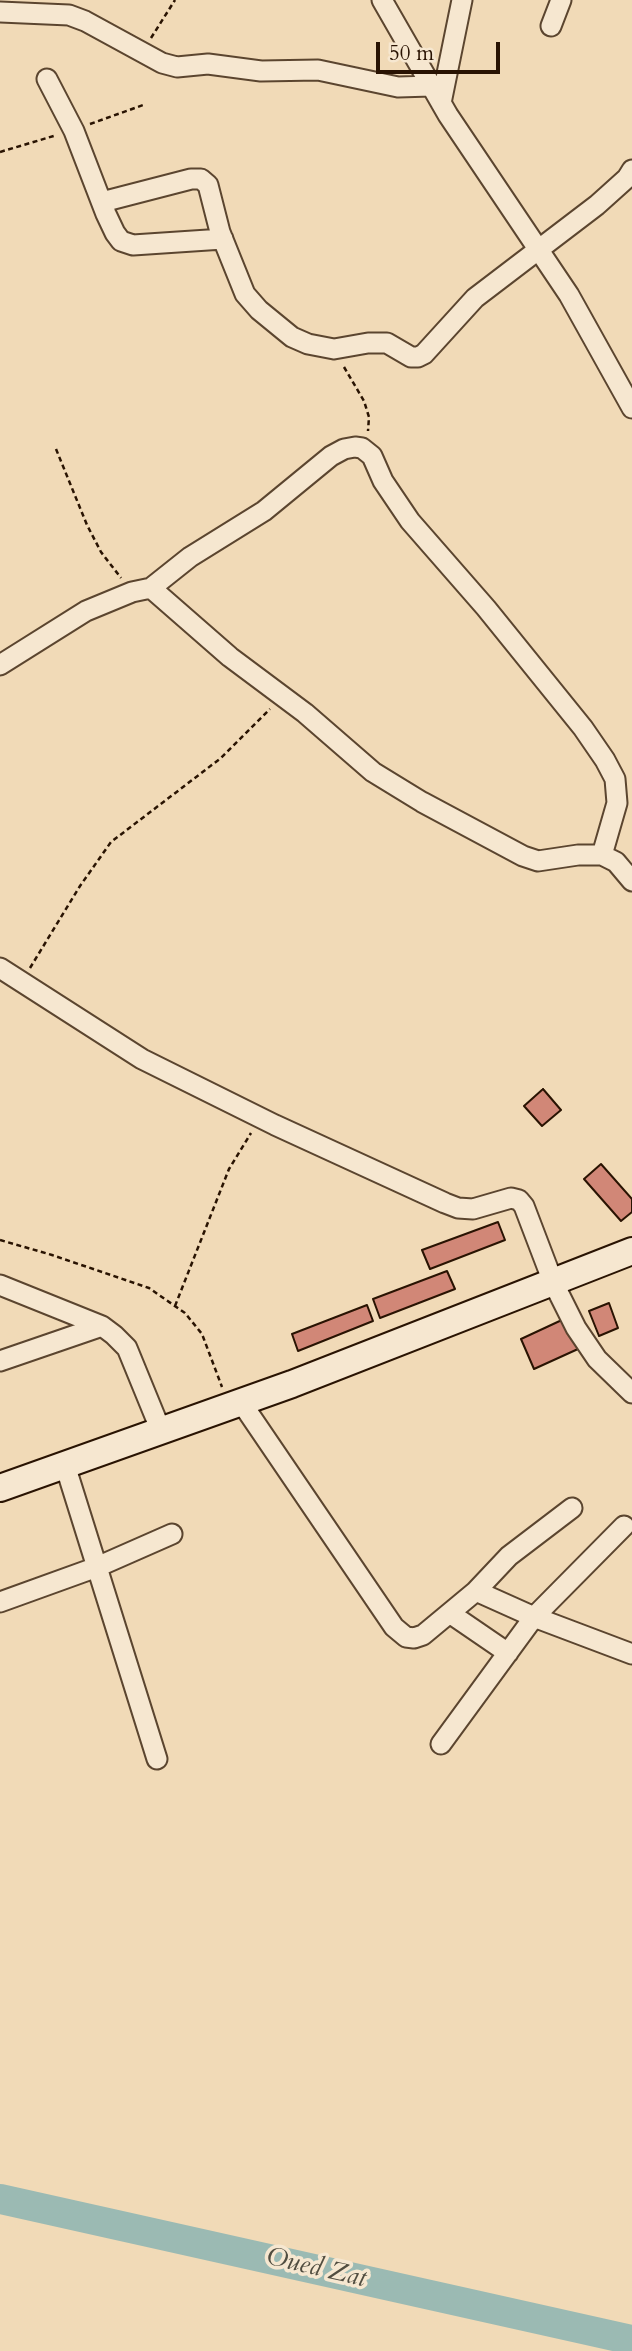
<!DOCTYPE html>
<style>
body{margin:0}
#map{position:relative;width:632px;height:2351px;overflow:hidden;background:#f1dab7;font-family:Cardo,serif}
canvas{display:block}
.scale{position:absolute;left:376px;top:42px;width:124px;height:32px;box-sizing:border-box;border:4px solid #291302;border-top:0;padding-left:9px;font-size:21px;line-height:24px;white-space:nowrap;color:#291302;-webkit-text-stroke:5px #f6e7d0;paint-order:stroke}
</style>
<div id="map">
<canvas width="632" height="2351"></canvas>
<div class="scale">50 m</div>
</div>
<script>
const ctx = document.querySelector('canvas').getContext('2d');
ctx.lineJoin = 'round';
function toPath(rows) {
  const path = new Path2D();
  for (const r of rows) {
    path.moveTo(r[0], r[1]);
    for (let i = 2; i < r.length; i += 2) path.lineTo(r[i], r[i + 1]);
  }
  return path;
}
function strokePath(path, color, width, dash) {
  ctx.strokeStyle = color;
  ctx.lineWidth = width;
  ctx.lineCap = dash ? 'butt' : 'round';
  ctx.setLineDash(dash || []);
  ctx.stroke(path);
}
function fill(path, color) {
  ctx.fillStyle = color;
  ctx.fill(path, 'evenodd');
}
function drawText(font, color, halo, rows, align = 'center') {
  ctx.font = font + ' Cardo,serif';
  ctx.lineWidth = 7;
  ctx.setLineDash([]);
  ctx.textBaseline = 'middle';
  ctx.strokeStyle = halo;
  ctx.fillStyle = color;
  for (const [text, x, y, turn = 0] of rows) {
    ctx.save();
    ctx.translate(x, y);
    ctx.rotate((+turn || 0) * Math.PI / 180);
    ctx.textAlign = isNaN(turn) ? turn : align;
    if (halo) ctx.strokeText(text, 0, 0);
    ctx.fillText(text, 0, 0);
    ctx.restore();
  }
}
strokePath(toPath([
 [0,2199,632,2340]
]), '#9bbab3', 30);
const building = toPath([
 [543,1089,561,1110,542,1126,524,1106,543,1089],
 [601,1164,632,1199,632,1212,621,1221,584,1179,601,1164],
 [498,1222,505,1240,430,1269,422,1250,498,1222],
 [447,1271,455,1289,380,1318,373,1299,447,1271],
 [609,1303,618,1328,599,1336,589,1311,609,1303],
 [367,1305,373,1321,298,1351,292,1334,367,1305],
 [564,1319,578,1349,534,1369,521,1339,564,1319]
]);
fill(building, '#d18777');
strokePath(building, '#291302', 2);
const street = toPath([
 [382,0,448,115,569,295,632,408],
 [0,12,69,15,85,21,162,63,177,67,208,64,261,71,318,70,398,87,431,86],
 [551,26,561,0],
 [47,79,74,131,106,214,115,233,121,241,133,245,223,239],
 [441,103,462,0],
 [102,202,191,179,201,179,208,185,220,232,245,294,259,310,292,337,308,344,334,349,368,343,387,343,411,357,418,357,424,354,475,298,597,205,627,178,632,170],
 [151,588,190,557,264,511,331,456,344,449,355,447,362,448,372,456,383,481,410,521,486,608,583,728,605,760,615,779,617,803,602,855],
 [0,665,86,611,132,592,151,588,230,657,305,713,373,772,422,802,523,856,538,861,578,855,602,855,616,862,632,881],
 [0,968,142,1059,275,1125,445,1203,458,1208,473,1209,511,1198,519,1200,524,1206,553,1282,576,1328,597,1359,632,1393],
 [0,1285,102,1326,114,1335,127,1348,161,1431],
 [0,1361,102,1326],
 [241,1402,394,1627,406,1637,414,1638,423,1635,476,1591,534,1617,632,1654],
 [65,1465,157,1759],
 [476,1591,509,1556,572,1508],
 [0,1602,97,1567,172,1534],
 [451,1614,508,1653],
 [441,1744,534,1617,624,1526]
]);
const secondary = toPath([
 [0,1488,292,1384,632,1251]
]);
strokePath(street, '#5b452f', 23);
strokePath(secondary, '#291302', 30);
strokePath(toPath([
 [151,38,175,0],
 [90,124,146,104],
 [0,152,57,135],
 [344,367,364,401,369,417,368,431],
 [56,449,87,525,101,552,121,578],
 [30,968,80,886,111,842,221,758,270,709],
 [0,1240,52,1255,149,1288,185,1313,202,1334,222,1387],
 [175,1306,229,1169,251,1133]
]), '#291302', 2.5, [5, 3.5]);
strokePath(street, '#f6e7d0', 19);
strokePath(secondary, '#f6e7d0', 26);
drawText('italic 26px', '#514d40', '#f6e7d0', [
 ["Oued Zat",316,2269,13]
]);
</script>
